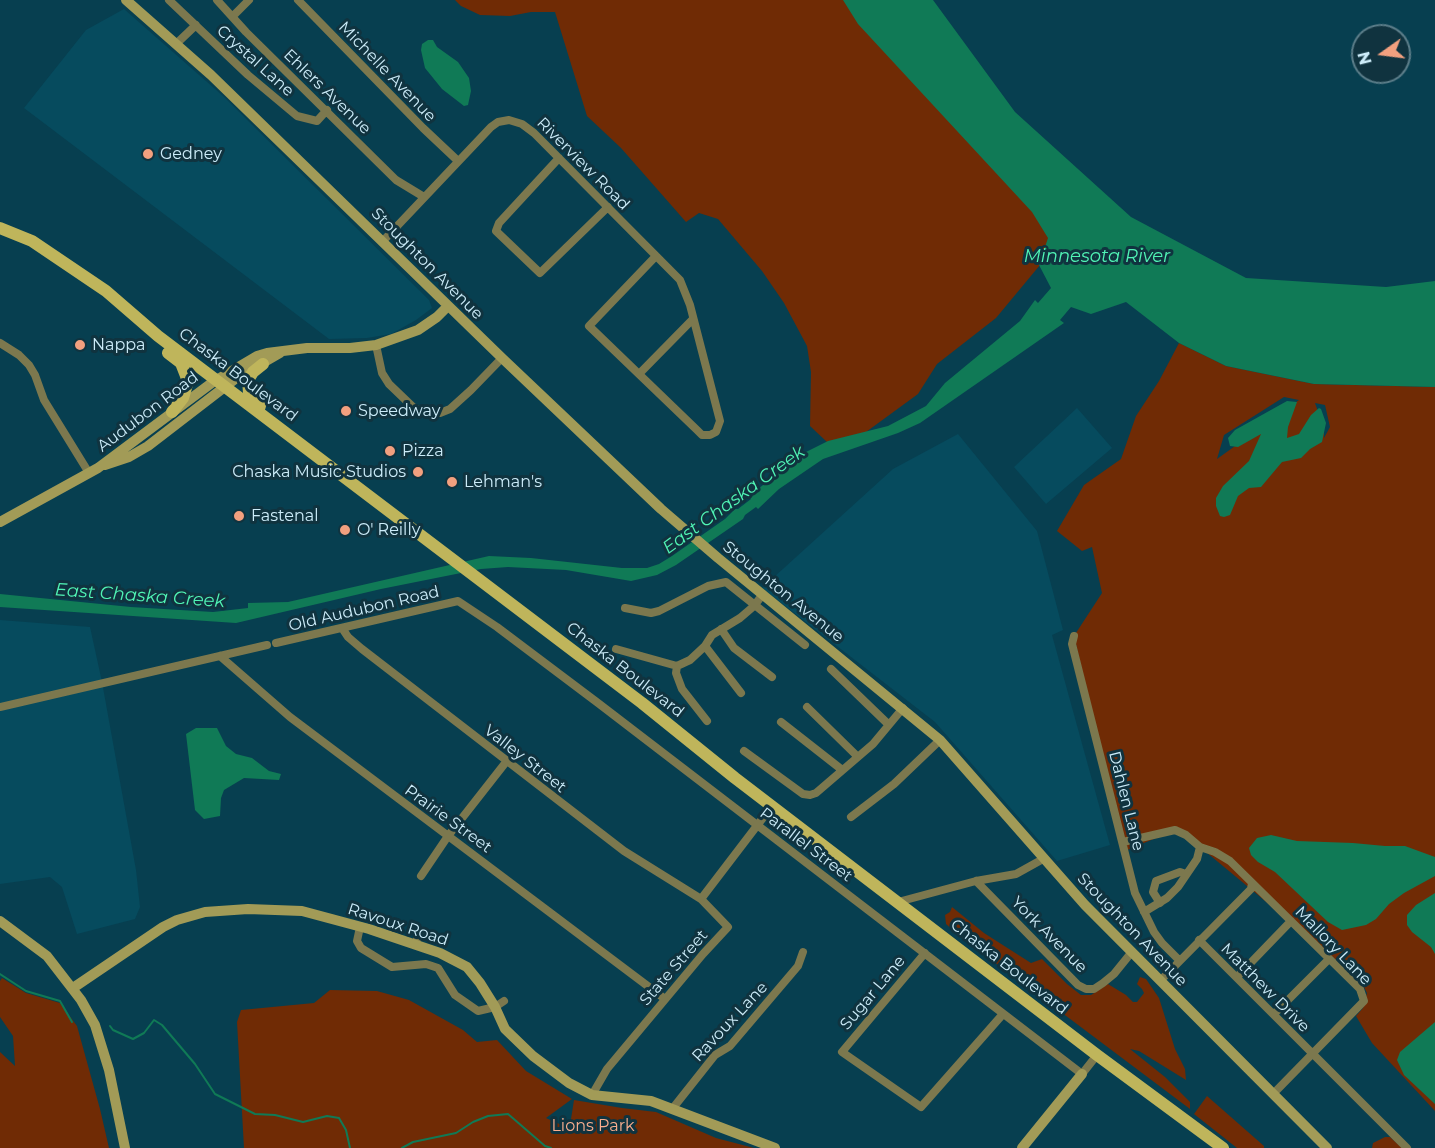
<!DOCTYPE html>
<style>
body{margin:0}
#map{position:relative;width:1435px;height:1148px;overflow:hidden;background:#073f50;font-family:Montserrat,sans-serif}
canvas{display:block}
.north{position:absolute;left:1351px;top:24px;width:60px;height:60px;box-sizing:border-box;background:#10333f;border:2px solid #5b7d89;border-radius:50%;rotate:256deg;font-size:16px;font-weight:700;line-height:24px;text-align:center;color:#ccecf9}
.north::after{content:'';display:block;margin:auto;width:21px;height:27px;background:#f2a07f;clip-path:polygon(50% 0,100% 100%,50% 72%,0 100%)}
</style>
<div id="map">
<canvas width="1435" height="1148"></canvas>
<div class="north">N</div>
</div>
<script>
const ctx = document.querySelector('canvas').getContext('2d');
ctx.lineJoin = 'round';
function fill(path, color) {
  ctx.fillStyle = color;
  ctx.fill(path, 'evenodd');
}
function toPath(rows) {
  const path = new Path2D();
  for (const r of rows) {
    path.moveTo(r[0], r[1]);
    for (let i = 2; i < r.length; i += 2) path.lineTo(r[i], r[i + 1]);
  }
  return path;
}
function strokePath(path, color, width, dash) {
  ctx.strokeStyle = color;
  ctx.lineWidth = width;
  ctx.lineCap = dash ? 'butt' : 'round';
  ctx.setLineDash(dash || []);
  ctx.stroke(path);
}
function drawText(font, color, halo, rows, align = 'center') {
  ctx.font = font + ' Montserrat,sans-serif';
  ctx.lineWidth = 6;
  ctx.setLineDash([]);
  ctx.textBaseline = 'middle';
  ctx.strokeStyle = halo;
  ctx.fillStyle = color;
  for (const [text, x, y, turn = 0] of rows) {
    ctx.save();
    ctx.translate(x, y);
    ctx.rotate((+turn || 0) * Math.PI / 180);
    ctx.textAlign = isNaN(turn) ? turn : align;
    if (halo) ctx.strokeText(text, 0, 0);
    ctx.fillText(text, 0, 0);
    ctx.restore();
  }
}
fill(toPath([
 [124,9,223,96,429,300,432,308,416,320,391,334,367,338,329,339,24,108,86,30],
 [1077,408,1112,448,1046,504,1014,467],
 [958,434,1037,531,1063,630,1052,635,1110,845,1057,861,935,722,762,588,893,469],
 [0,620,90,627,102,682,136,870,140,907,135,919,77,934,62,887,50,877,0,884]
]), '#064b5e');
fill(toPath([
 [455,0,846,0,1034,206,1053,240,1045,259,996,318,937,364,918,394,866,432,827,442,810,426,811,372,807,346,784,303,762,271,718,219,699,213,686,222,621,148,587,116,555,12,531,12,510,16,480,15,461,6],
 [1179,343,1226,366,1314,384,1435,387,1435,1111,1372,1043,1356,1016,1363,1008,1367,993,1362,983,1346,968,1200,847,1175,830,1125,851,1074,636,1102,593,1092,547,1082,551,1057,531,1084,485,1121,459,1136,416,1159,381],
 [1284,397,1299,400,1217,459,1224,435],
 [1315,403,1325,405,1330,427,1324,438,1324,429],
 [952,907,984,933,1031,963,1042,959,1067,984,1081,995,1091,995,1108,984,1126,995,1133,1002,1137,1002,1144,993,1142,989,1137,984,1140,977,1146,979,1159,998,1175,1049,1185,1069,1186,1080,1139,1051,1130,1049,1165,1077,1190,1102,1190,1109,957,934,946,924,945,915,950,912],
 [2,978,26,993,60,1003,77,1026,100,1109,109,1148,0,1148,0,1052,15,1066,13,1036,0,1017,0,981],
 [330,990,377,991,409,1000,463,1030,477,1042,497,1040,526,1071,572,1099,546,1118,566,1127,571,1119,574,1100,622,1108,656,1112,716,1138,754,1148,403,1148,408,1144,402,1148,244,1148,237,1022,241,1010,314,1003],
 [1207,1096,1264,1146,1264,1148,1237,1148,1194,1114],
 [1385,1137,1390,1137,1402,1148,1372,1148,1373,1143]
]), '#702b05');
fill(toPath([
 [843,0,933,0,1015,112,1131,217,1246,278,1386,287,1435,281,1435,387,1314,384,1226,366,1179,343,1126,302,1091,314,1071,307,1060,320,1064,323,920,423,898,433,823,459,779,489,758,509,756,507,745,515,743,519,676,565,657,575,631,581,566,570,508,567,481,569,381,589,236,623,0,607,0,594,131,607,213,612,248,608,248,603,288,602,489,556,531,558,622,568,647,568,659,564,672,556,725,519,735,509,738,509,751,499,749,496,804,453,828,441,888,426,926,406,945,383,1020,321,1035,300,1038,303,1051,288,1039,265,1048,238,1032,212,858,24],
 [428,40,433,40,437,47,458,62,469,78,471,91,468,105,464,106,442,89,425,68,421,50,422,44],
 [1287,401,1297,402,1288,427,1287,438,1299,434,1311,415,1319,408,1321,409,1326,423,1322,442,1310,449,1301,458,1282,462,1261,487,1249,488,1238,496,1230,515,1224,517,1220,516,1216,506,1216,498,1223,486,1249,461,1261,434,1238,447,1230,446,1228,438,1235,430],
 [196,728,217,728,226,746,236,754,252,758,269,771,281,774,279,780,244,778,224,790,221,798,220,816,204,819,195,810,186,734],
 [1271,835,1297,841,1353,843,1385,846,1405,846,1435,857,1435,876,1404,893,1389,904,1376,919,1366,925,1342,930,1328,922,1275,872,1258,862,1251,855,1249,848,1257,838],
 [1435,893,1435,954,1431,947,1412,932,1407,925,1407,915,1416,905],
 [1435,1022,1435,1104,1404,1075,1397,1060,1400,1052]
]), '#107a56');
strokePath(toPath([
 [0,974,26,991,60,1001,72,1022],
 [110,1026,113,1030,133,1039,144,1033,154,1020,162,1025,195,1064,215,1094,255,1114,275,1115,303,1122,327,1116,339,1118,346,1130,350,1148],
 [402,1148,413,1142,456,1133,473,1122,488,1116,508,1114,545,1146,551,1148]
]), '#107a56', 2);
strokePath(toPath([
 [169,0,248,75,297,116,317,121,327,110],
 [217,0,246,32,396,180,424,197],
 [298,0,423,128,458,161],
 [233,16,249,0],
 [176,44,196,25],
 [559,158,499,223,496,231,540,273,608,207],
 [383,241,491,127,498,122,509,120,522,124,534,133,680,280,690,305,720,421,716,432,710,435,702,435,697,430,589,326,656,256],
 [0,343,19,355,29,365,35,375,44,400,89,473],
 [376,345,382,373,389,384,414,408,427,413,440,413,450,409,471,390,502,358],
 [639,374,693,319],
 [625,608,651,613,659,611,708,586,726,582,805,645],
 [342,628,348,637,362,649,624,851,701,899,728,927,703,954,607,1069,592,1095],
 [721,629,734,648,772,677],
 [1074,636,1072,644,1135,893,1154,932,1162,943,1179,960],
 [276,643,458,601,497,627,598,703,1082,1074,1097,1055],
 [705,646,741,693],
 [616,649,677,666],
 [220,656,290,717,665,999],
 [831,669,888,724],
 [0,707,267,645],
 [807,707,858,757],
 [707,721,682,689,676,673,677,666,690,660,705,646,712,635,740,618,754,606,763,594],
 [781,722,841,769],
 [744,751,803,794,810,795,816,793,873,744,903,708],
 [851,817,894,784,940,740],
 [1123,842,1175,830,1186,835,1200,847,1215,852,1230,861,1360,989,1364,1001,1273,1094],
 [421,876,448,836,506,762],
 [976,881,1078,985,1086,989,1094,989,1103,983,1114,974,1131,953],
 [701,899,772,806],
 [898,902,976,881,1016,874,1043,859],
 [1160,903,1153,892,1156,881,1180,872,1186,874],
 [1144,912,1167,898,1178,887,1197,859,1200,847],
 [360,927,357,941,361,948,392,967,426,964,438,968,455,995,478,1011,495,1007,504,1001],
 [1199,940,1407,1148],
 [415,944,420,932],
 [925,953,842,1052,921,1107,1003,1014],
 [1237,977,1291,921],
 [1160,981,1251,889,1252,883],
 [1274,1014,1329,959],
 [673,1108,715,1055,730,1046,798,966,803,952]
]), '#7c784e', 8);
strokePath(toPath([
 [126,0,211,75,502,358,661,509,718,558,940,740,1085,905,1327,1148],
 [105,465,129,457,148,446,235,379,280,353],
 [0,522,98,468,213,382,257,356,267,353,307,348,350,348,376,345,418,330,437,317,448,306],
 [0,921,47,956,81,1000,95,1025,109,1070,125,1148],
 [73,988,163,927,177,920,205,912,248,909,302,911,369,929,440,953,467,967,480,983,495,1007,505,1029,533,1056,569,1083,592,1095,651,1101,775,1148],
 [1022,1148,1082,1074]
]), '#a29b57', 10);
strokePath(toPath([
 [0,228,32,241,106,291,158,336,642,703,735,778,1097,1055,1223,1148],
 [168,353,181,363,188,381,183,398,172,412],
 [260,406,249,393,248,380,253,372,263,364]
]), '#bfb55b', 12);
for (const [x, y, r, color] of [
 [148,154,6,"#f2a07f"],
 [80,345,6,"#f2a07f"],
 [346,411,6,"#f2a07f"],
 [390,451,6,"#f2a07f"],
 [418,472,6,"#f2a07f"],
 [452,482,6,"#f2a07f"],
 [239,516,6,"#f2a07f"],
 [345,530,6,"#f2a07f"]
]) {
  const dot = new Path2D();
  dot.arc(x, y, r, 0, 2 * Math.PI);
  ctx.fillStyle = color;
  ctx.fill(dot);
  strokePath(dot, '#10333f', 2);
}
drawText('16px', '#ccecf9', '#10333f', [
 ["Crystal Lane",255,61,42],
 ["Michelle Avenue",387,72,46],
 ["Ehlers Avenue",327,92,44],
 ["Riverview Road",583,164,45],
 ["Stoughton Avenue",427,264,45],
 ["Chaska Boulevard",238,375,37],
 ["Audubon Road",148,412,-37],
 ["Stoughton Avenue",783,592,39],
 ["Old Audubon Road",364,609,-13],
 ["Chaska Boulevard",625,670,38],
 ["Valley Street",525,759,38],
 ["Dahlen Lane",1126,801,76],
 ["Prairie Street",448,819,36],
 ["Parallel Street",806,845,37],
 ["Ravoux Road",398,925,18],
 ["Stoughton Avenue",1132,930,46],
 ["York Avenue",1049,935,45],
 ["Mallory Lane",1333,946,46],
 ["Chaska Boulevard",1009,967,38],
 ["State Street",674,968,-49],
 ["Matthew Drive",1265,988,45],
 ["Sugar Lane",873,993,-50],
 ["Ravoux Lane",730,1022,-47]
]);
drawText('16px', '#ccecf9', '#10333f', [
 ["Gedney",160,154],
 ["Nappa",92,345],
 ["Speedway",358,411],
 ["Pizza",402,451],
 ["Chaska Music Studios",406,472,"right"],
 ["Lehman's",464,482],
 ["Fastenal",251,516],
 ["O' Reilly",357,530]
], 'left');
drawText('16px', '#f9ae8f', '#10333f', [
 ["Lions Park",593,1126]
]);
drawText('italic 18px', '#50f4b5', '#10333f', [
 ["Minnesota River",1097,257],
 ["East Chaska Creek",734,500,-36],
 ["East Chaska Creek",140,596,4]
]);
</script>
